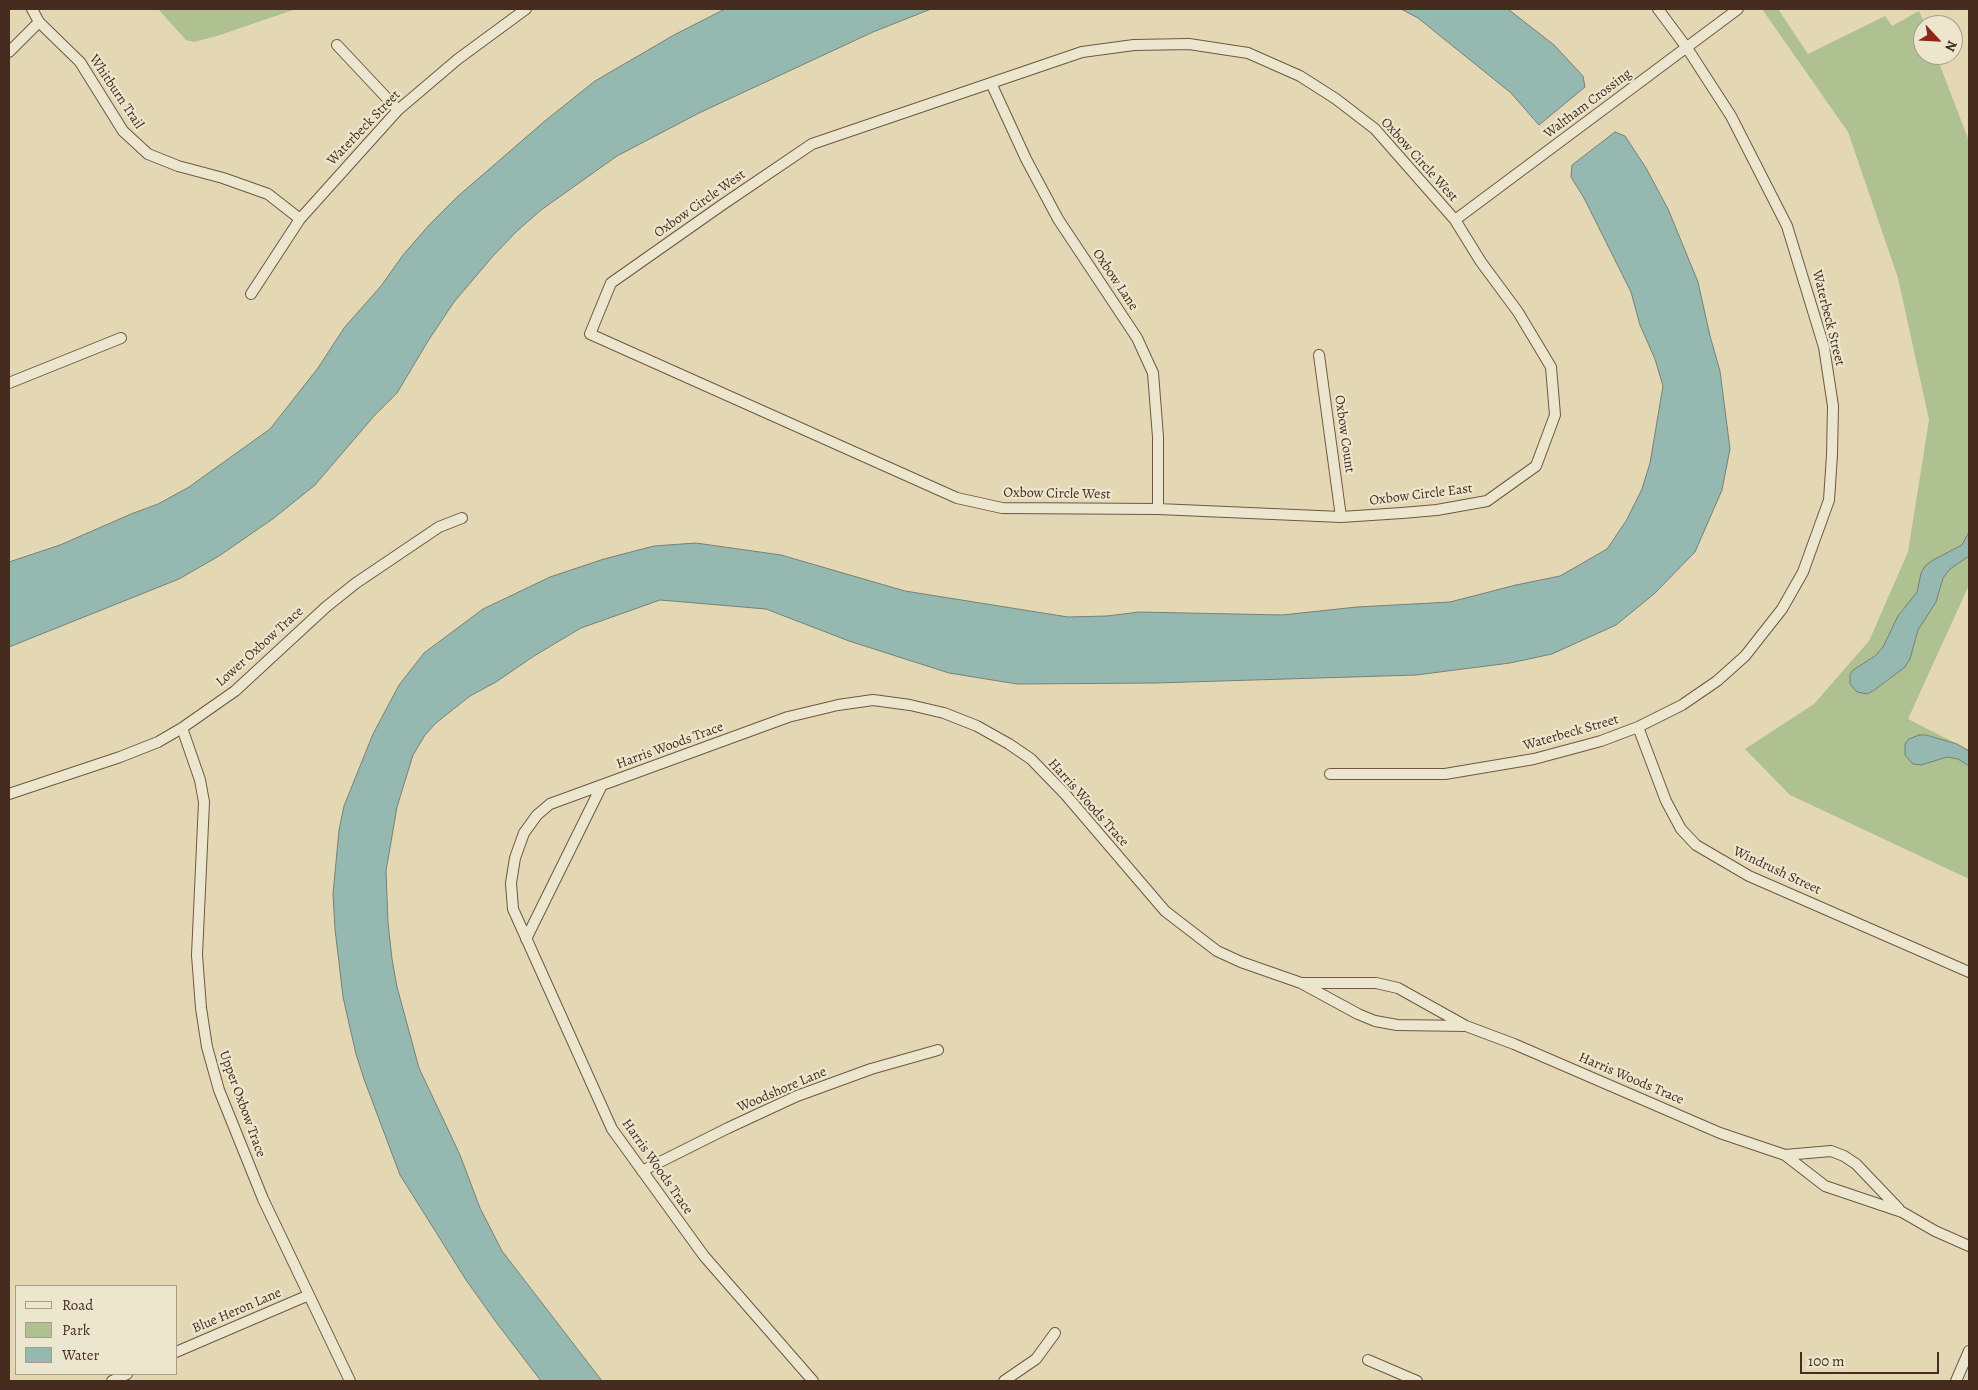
<!DOCTYPE html>
<style>
body{margin:0}
#map{position:relative;width:1978px;height:1390px;overflow:hidden;background:#e4d8b4;font-family:Alegreya,serif}
canvas{display:block}
.frame{position:absolute;inset:0;border:10px solid #462c1e;pointer-events:none}
.legend{position:absolute;left:15px;top:1285px;width:162px;height:90px;box-sizing:border-box;background:#ede6ce;border:1px solid #aa9c88;margin:0;padding:6px 9px;list-style:none;font-size:15px;color:#462c1e}
.legend li{display:flex;align-items:center;gap:10px;height:25px}
.legend b{width:25px;border:1px solid #aa9c88}
.north{position:absolute;left:1913px;top:15px;width:50px;height:50px;box-sizing:border-box;background:#ede6ce;border:1px solid #aa9c88;border-radius:50%;rotate:115deg;font-size:14px;font-weight:700;line-height:20px;text-align:center;color:#462c1e}
.north::after{content:'';display:block;margin:auto;width:18px;height:22px;background:#8f2418;clip-path:polygon(50% 0,100% 100%,50% 72%,0 100%)}
.scale{position:absolute;left:1800px;top:1352px;width:139px;height:22px;box-sizing:border-box;border:2px solid #462c1e;border-top:0;padding-left:6px;font-size:15px;line-height:18px;white-space:nowrap;color:#462c1e;-webkit-text-stroke:4px #ede6ce;paint-order:stroke}
</style>
<div id="map">
<canvas width="1978" height="1390"></canvas>
<div class="frame"></div>
<ul class="legend">
<li><b style="height:6px;background:#ede6ce"></b>Road</li>
<li><b style="height:14px;background:#afc091"></b>Park</li>
<li><b style="height:14px;background:#95b9b1"></b>Water</li>
</ul>
<div class="north">N</div>
<div class="scale">100 m</div>
</div>
<script>
const ctx = document.querySelector('canvas').getContext('2d');
ctx.lineJoin = 'round';
function fill(path, color) {
  ctx.fillStyle = color;
  ctx.fill(path, 'evenodd');
}
function toPath(rows) {
  const path = new Path2D();
  for (const r of rows) {
    path.moveTo(r[0], r[1]);
    for (let i = 2; i < r.length; i += 2) path.lineTo(r[i], r[i + 1]);
  }
  return path;
}
function strokePath(path, color, width, dash) {
  ctx.strokeStyle = color;
  ctx.lineWidth = width;
  ctx.lineCap = dash ? 'butt' : 'round';
  ctx.setLineDash(dash || []);
  ctx.stroke(path);
}
function drawText(font, color, halo, rows, align = 'center') {
  ctx.font = font + ' Alegreya,serif';
  ctx.lineWidth = 4.5;
  ctx.setLineDash([]);
  ctx.textBaseline = 'middle';
  ctx.strokeStyle = halo;
  ctx.fillStyle = color;
  for (const [text, x, y, turn = 0] of rows) {
    ctx.save();
    ctx.translate(x, y);
    ctx.rotate((+turn || 0) * Math.PI / 180);
    ctx.textAlign = isNaN(turn) ? turn : align;
    if (halo) ctx.strokeText(text, 0, 0);
    ctx.fillText(text, 0, 0);
    ctx.restore();
  }
}
fill(toPath([
 [158,9,296,9,217,36,194,42,186,40],
 [1762,9,1778,9,1808,54,1885,16,1892,26,1919,11,1925,25,1923,25,1923,55,1936,55,1969,141,1969,585,1908,719,1969,750,1969,879,1790,795,1745,749,1814,704,1869,641,1908,552,1929,420,1898,278,1848,132]
]), '#afc091');
const water = toPath([
 [725,9,931,9,873,32,699,113,617,156,541,210,517,231,493,256,454,302,428,341,397,393,374,416,315,485,274,518,219,556,179,579,9,647,9,562,60,545,131,514,158,504,189,487,270,429,318,368,344,328,381,286,403,255,430,224,457,197,546,120,595,81,674,35,725,9],
 [1401,9,1508,9,1554,45,1583,76,1585,87,1539,125,1511,93,1418,18,1401,9],
 [1615,132,1625,136,1646,168,1668,209,1698,282,1710,336,1720,371,1730,449,1722,490,1695,552,1654,594,1616,625,1552,654,1510,663,1416,675,1156,683,1017,684,949,673,849,641,766,609,660,600,581,628,534,656,496,682,470,696,436,723,425,735,413,755,397,807,386,871,388,923,392,959,397,987,419,1068,460,1155,480,1208,502,1251,602,1381,541,1381,496,1322,466,1280,400,1175,364,1079,356,1054,343,997,335,929,333,894,339,830,344,806,373,734,399,685,424,653,483,609,550,577,604,559,654,546,696,543,781,555,905,591,1068,617,1107,616,1139,612,1282,615,1357,607,1450,602,1516,585,1560,576,1607,549,1626,521,1642,489,1650,463,1663,386,1655,359,1640,325,1631,292,1584,198,1571,177,1572,165,1615,132],
 [1969,532,1969,556,1950,569,1943,578,1936,602,1918,630,1910,659,1905,667,1873,691,1867,694,1857,692,1850,684,1850,674,1853,670,1875,656,1883,647,1898,616,1917,592,1921,573,1925,566,1933,560,1962,545,1969,532],
 [1919,735,1926,735,1957,744,1969,751,1969,766,1958,759,1947,757,1921,765,1913,764,1905,755,1905,744,1909,739,1919,735]
]);
fill(water, '#95b9b1');
strokePath(water, '#758176', 1);
const street = toPath([
 [32,9,39,22,80,62,123,131,148,154,178,166,223,178,268,194,300,219],
 [1189,44,1248,53,1300,76,1336,99,1375,129,1455,220,1481,262,1518,312,1551,367,1555,415,1536,466,1487,501,1437,510,1402,513,1341,517,1158,509,1002,508,957,498,590,334,611,283,722,205,812,144,1082,52,1134,45,1189,44],
 [337,45,398,110],
 [9,52,39,22],
 [991,83,1026,159,1058,219,1137,338,1153,373,1158,437,1158,509],
 [1455,220,1738,9],
 [251,294,300,219,398,110,458,59,526,9],
 [1319,355,1341,517],
 [9,383,121,338],
 [1638,727,1666,801,1681,829,1696,845,1749,876,1969,972],
 [182,728,200,780,204,802,197,955,201,1008,207,1047,219,1090,263,1199,350,1381],
 [1330,774,1445,774,1534,759,1601,741,1638,727,1682,705,1717,681,1745,656,1782,609,1803,572,1829,500,1832,455,1833,406,1824,347,1787,226,1731,116,1687,48,1658,9],
 [9,794,120,757,158,742,182,728,235,691,326,607,356,583,439,527,462,518],
 [526,939,602,785],
 [1302,983,1376,983,1398,988,1466,1026,1514,1044,1720,1133,1785,1155,1825,1186,1902,1212,1935,1231,1969,1246],
 [1785,1155,1831,1151,1844,1156,1856,1164,1899,1209],
 [642,1171,728,1128,797,1096,871,1069,938,1050],
 [176,1352,309,1295],
 [1368,1360,1417,1381],
 [112,1381,127,1374],
 [813,1381,704,1256,612,1129,513,909,511,883,515,858,524,833,537,815,550,804,788,717,838,705,873,700,910,705,944,713,977,726,1009,744,1031,759,1065,794,1165,911,1217,951,1241,962,1301,983,1358,1014,1375,1021,1397,1025,1466,1026],
 [1004,1381,1036,1359,1055,1333],
 [1956,1381,1969,1351]
]);
strokePath(street, '#6e5744', 12);
strokePath(street, '#ede6ce', 10);
drawText('14px', '#462c1e', '#ede6ce', [
 ["Whitburn Trail",116,92,56],
 ["Waltham Crossing",1588,104,-37],
 ["Waterbeck Street",364,128,-46],
 ["Oxbow Circle West",1419,160,48],
 ["Oxbow Circle West",700,204,-35],
 ["Oxbow Lane",1115,280,56],
 ["Waterbeck Street",1828,318,76],
 ["Oxbow Count",1344,434,82],
 ["Oxbow Circle West",1057,494,1],
 ["Oxbow Circle East",1421,495,-7],
 ["Lower Oxbow Trace",260,647,-42],
 ["Waterbeck Street",1571,733,-16],
 ["Harris Woods Trace",670,746,-20],
 ["Harris Woods Trace",1088,803,48],
 ["Windrush Street",1777,871,25],
 ["Harris Woods Trace",1631,1079,23],
 ["Woodshore Lane",782,1090,-23],
 ["Upper Oxbow Trace",242,1104,70],
 ["Harris Woods Trace",657,1167,55],
 ["Blue Heron Lane",237,1311,-23]
]);
</script>
